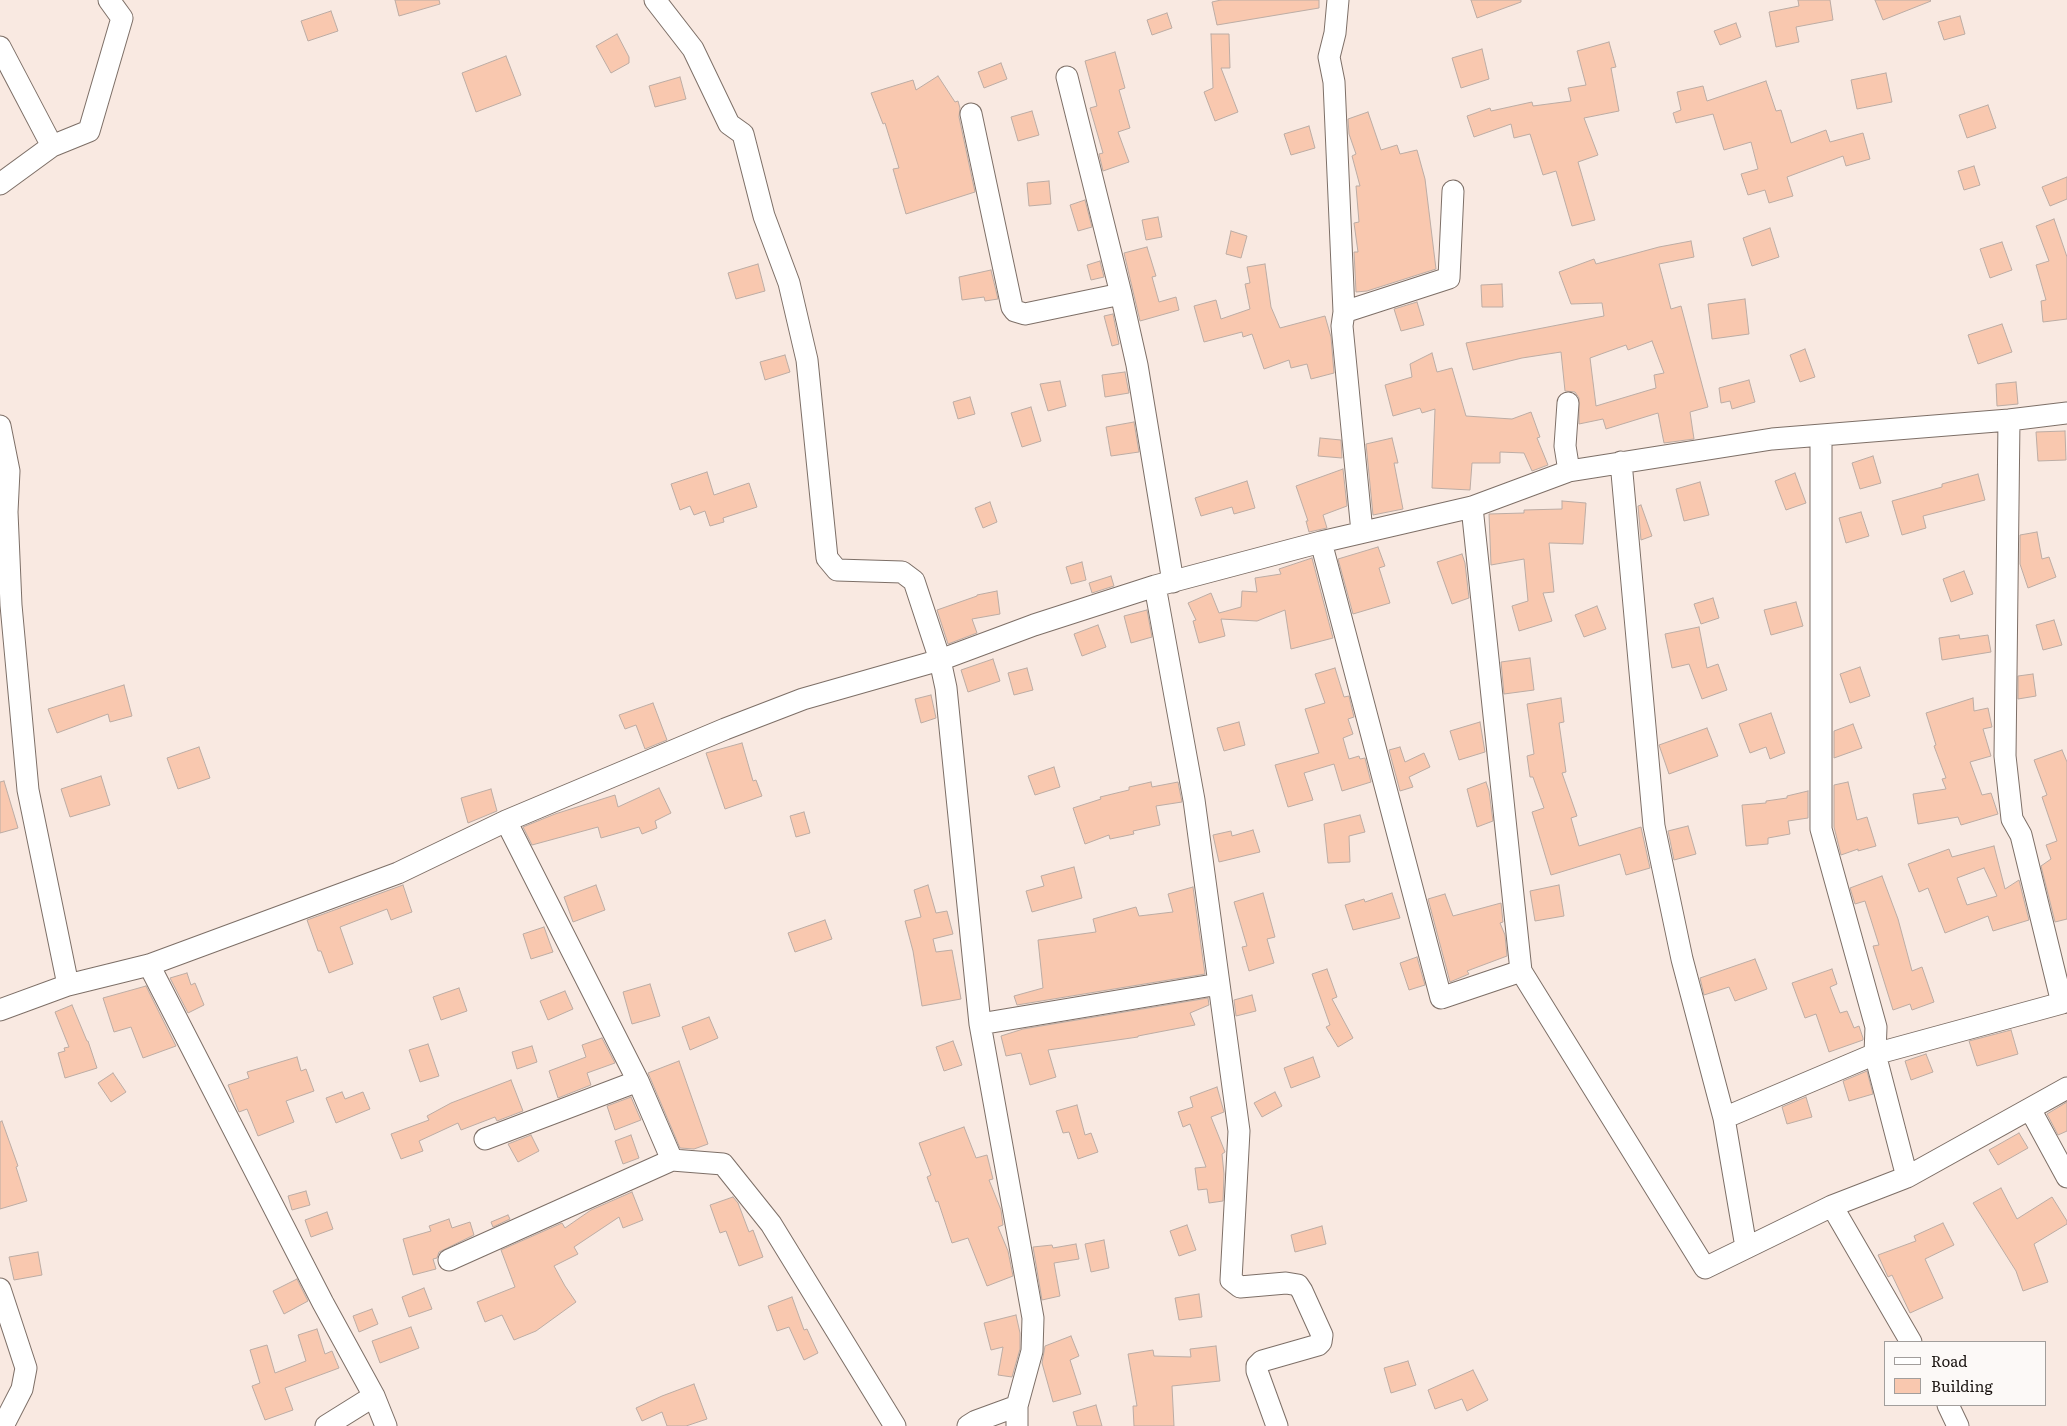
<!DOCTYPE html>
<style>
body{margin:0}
#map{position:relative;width:2067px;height:1426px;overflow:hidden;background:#f9e9e1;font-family:Literata,serif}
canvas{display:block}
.legend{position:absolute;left:1884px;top:1341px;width:162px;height:65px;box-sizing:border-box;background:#fcf9f7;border:1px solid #a29e9c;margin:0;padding:6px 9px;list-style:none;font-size:15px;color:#1c1613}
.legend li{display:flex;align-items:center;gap:10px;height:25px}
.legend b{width:25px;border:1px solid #a29e9c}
</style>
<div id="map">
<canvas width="2067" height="1426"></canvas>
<ul class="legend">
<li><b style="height:6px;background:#fff"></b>Road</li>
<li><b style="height:14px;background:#f9c8af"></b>Building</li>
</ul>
</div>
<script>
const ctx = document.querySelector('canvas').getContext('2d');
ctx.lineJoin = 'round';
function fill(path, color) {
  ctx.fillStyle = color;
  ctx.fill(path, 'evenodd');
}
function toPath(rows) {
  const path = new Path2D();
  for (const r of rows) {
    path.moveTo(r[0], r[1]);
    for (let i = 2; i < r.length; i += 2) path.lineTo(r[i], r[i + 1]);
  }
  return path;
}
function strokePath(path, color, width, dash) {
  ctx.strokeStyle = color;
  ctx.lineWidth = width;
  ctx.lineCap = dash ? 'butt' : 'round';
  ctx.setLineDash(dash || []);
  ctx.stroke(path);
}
const building = toPath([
 [395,0,439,0,440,4,399,16,395,0],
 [1221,0,1319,0,1319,8,1217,25,1212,2,1221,0],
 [1471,0,1521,0,1521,2,1477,18,1471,0],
 [1798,0,1830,0,1833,20,1796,27,1799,42,1776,47,1769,12,1799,6,1798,0],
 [1875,0,1930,0,1931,1,1883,20,1875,0],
 [331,11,338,31,308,41,301,21,331,11],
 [1167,13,1172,28,1152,35,1147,20,1167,13],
 [1960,16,1965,34,1944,40,1938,22,1960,16],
 [1736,23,1741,37,1720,45,1714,31,1736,23],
 [617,34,629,57,629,63,611,73,596,46,617,34],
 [1211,34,1229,34,1230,68,1221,68,1238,112,1215,121,1204,92,1213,88,1211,34],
 [1609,42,1616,67,1611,68,1619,111,1584,118,1598,155,1578,162,1595,220,1572,226,1556,171,1543,175,1530,134,1514,138,1511,124,1474,137,1467,116,1490,108,1491,111,1532,102,1533,106,1571,101,1568,88,1586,85,1577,51,1609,42],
 [1482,49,1489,79,1461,88,1452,58,1482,49],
 [1115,52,1125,88,1119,90,1130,128,1118,132,1129,162,1103,171,1099,154,1103,153,1090,108,1097,106,1085,61,1115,52],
 [506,56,521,95,476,112,462,73,506,56],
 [1001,63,1007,79,984,88,978,72,1001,63],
 [1886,73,1892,102,1857,109,1851,80,1886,73],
 [938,76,955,102,958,101,960,108,959,117,975,192,906,214,893,169,899,168,885,123,883,124,871,93,913,80,916,90,938,76],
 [680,77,686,99,655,107,649,86,680,77],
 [1766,81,1776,111,1781,110,1791,143,1826,130,1830,142,1863,133,1870,159,1846,166,1843,156,1787,177,1793,196,1769,203,1765,190,1748,195,1741,174,1758,169,1751,142,1724,150,1713,114,1676,123,1673,113,1681,110,1677,92,1703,86,1707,101,1766,81],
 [1988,105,1996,128,1967,138,1959,115,1988,105],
 [1032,111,1039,135,1018,141,1011,117,1032,111],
 [1368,112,1381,150,1397,145,1400,154,1417,150,1425,179,1436,269,1367,291,1356,292,1354,252,1358,252,1354,223,1359,222,1356,186,1360,186,1352,156,1356,154,1349,134,1348,119,1368,112],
 [1309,126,1315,148,1291,155,1284,134,1309,126],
 [1974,166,1980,185,1964,190,1958,171,1974,166],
 [2067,177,2067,199,2050,206,2042,187,2067,177],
 [1049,181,1051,204,1029,206,1027,183,1049,181],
 [1085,200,1092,227,1078,231,1070,205,1085,200],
 [1158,217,1162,237,1146,240,1142,220,1158,217],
 [2054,219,2067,257,2067,319,2043,322,2041,301,2046,300,2036,265,2049,261,2036,226,2054,219],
 [1770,228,1779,257,1752,266,1743,238,1770,228],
 [1231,231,1247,236,1241,258,1226,254,1231,231],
 [1691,241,1694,257,1659,264,1671,309,1681,306,1708,407,1690,412,1694,439,1664,443,1658,413,1606,429,1603,419,1579,424,1579,398,1575,392,1565,391,1561,352,1522,358,1473,370,1466,343,1604,316,1602,303,1571,304,1559,272,1594,259,1596,264,1659,247,1691,241],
 [1652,341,1664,373,1654,375,1656,388,1596,406,1590,358,1626,345,1628,350,1652,341],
 [2002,242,2012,270,1990,278,1980,249,2002,242],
 [1147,247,1156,276,1152,277,1159,302,1176,297,1179,310,1140,321,1124,253,1147,247],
 [1100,261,1104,277,1091,280,1087,265,1100,261],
 [758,264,765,291,736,299,728,273,758,264],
 [1265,264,1271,307,1280,328,1325,316,1331,337,1334,373,1311,379,1307,364,1291,368,1289,360,1264,369,1252,334,1243,337,1242,332,1204,342,1194,306,1216,300,1221,319,1250,309,1245,284,1250,283,1247,267,1265,264],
 [991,270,998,299,985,301,984,297,962,300,959,277,991,270],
 [1502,284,1503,307,1482,307,1481,285,1502,284],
 [1745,299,1749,334,1712,339,1708,304,1745,299],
 [1417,302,1424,325,1401,331,1394,309,1417,302],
 [1113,314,1119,344,1112,346,1104,316,1113,314],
 [2002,324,2012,352,1978,364,1968,335,2002,324],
 [1805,349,1815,377,1800,382,1790,355,1805,349],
 [1432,353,1437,372,1452,368,1466,416,1512,419,1531,412,1540,437,1537,438,1548,465,1532,471,1524,453,1500,452,1500,463,1472,463,1470,490,1432,488,1435,409,1422,413,1420,408,1393,416,1385,385,1412,377,1410,364,1432,353],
 [785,355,790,372,765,380,760,362,785,355],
 [1125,372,1129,393,1105,397,1102,375,1125,372],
 [1749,380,1755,402,1732,409,1730,401,1721,403,1719,388,1749,380],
 [1060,381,1066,406,1048,411,1040,384,1060,381],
 [2016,382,2018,404,1997,406,1996,384,2016,382],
 [970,397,975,414,958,419,953,402,970,397],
 [1031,407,1041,441,1022,447,1011,413,1031,407],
 [1134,422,1139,452,1111,456,1106,427,1134,422],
 [2065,431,2066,460,2038,461,2036,432,2065,431],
 [1320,438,1341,440,1342,458,1318,456,1320,438],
 [1392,438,1398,463,1394,463,1403,509,1373,515,1366,444,1392,438],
 [1873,456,1881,483,1860,489,1852,463,1873,456],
 [1343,469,1347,506,1323,515,1327,528,1309,532,1306,521,1308,521,1296,486,1343,469],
 [707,472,714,495,749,483,757,507,723,518,724,522,710,526,705,511,694,515,690,506,680,510,671,484,707,472],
 [1795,473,1806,503,1786,510,1775,481,1795,473],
 [1978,474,1985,500,1923,516,1926,528,1902,535,1892,501,1942,487,1942,484,1978,474],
 [1247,481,1255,508,1234,514,1232,507,1201,516,1195,498,1247,481],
 [1700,482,1709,515,1684,521,1676,489,1700,482],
 [1562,501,1586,503,1583,544,1549,543,1554,592,1543,593,1552,621,1519,631,1512,606,1528,601,1524,559,1491,565,1489,514,1524,513,1524,510,1562,509,1562,501],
 [990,502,997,522,983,528,975,508,990,502],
 [1641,505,1652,536,1641,540,1638,506,1641,505],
 [1861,512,1869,536,1846,543,1839,518,1861,512],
 [2037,532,2042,559,2049,557,2056,577,2028,588,2020,564,2020,535,2037,532],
 [1378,547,1385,566,1379,568,1390,603,1353,614,1338,559,1378,547],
 [1462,554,1465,563,1469,598,1452,604,1437,562,1462,554],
 [1312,558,1333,638,1291,649,1285,610,1257,621,1221,619,1225,636,1199,643,1193,621,1196,620,1188,603,1211,593,1219,613,1241,607,1242,591,1257,592,1255,578,1281,574,1279,569,1312,558],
 [1082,562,1086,580,1071,584,1066,567,1082,562],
 [1964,571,1973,594,1951,602,1943,579,1964,571],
 [1111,576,1114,586,1092,593,1089,583,1111,576],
 [997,591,1000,614,972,619,977,633,948,644,937,610,977,596,977,595,997,591],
 [1713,598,1719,618,1701,624,1694,604,1713,598],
 [1796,602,1803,626,1771,635,1764,610,1796,602],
 [1597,606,1606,629,1584,637,1575,615,1597,606],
 [1147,610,1152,637,1131,643,1124,616,1147,610],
 [2054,620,2062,645,2043,650,2036,625,2054,620],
 [1098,625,1106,647,1082,656,1074,634,1098,625],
 [1699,627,1707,668,1718,664,1727,690,1702,699,1689,664,1672,668,1665,634,1699,627],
 [1959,635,1960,639,1988,635,1991,652,1942,660,1939,638,1959,635],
 [1530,658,1534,690,1504,694,1501,662,1530,658],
 [993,659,1000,681,968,692,961,670,993,659],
 [1860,667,1870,696,1850,703,1840,674,1860,667],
 [1027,668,1033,690,1014,695,1008,673,1027,668],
 [1335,668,1344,697,1349,696,1354,717,1348,719,1353,734,1343,738,1349,759,1359,756,1360,759,1365,758,1371,782,1342,791,1334,764,1304,773,1313,800,1288,807,1275,765,1319,753,1305,709,1325,703,1315,674,1335,668],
 [2033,674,2036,696,2018,699,2018,676,2033,674],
 [124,685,132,716,110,722,108,714,57,733,48,709,124,685],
 [931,695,936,718,921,723,915,699,931,695],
 [1561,698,1564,722,1559,723,1566,772,1562,773,1577,816,1571,818,1579,846,1641,827,1650,868,1626,875,1620,854,1551,875,1532,812,1544,808,1533,777,1530,777,1527,756,1534,754,1527,704,1561,698],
 [1973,698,1974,711,1988,708,1992,727,1983,729,1991,756,1970,762,1982,795,1991,793,1998,814,1961,825,1958,817,1918,824,1913,794,1946,789,1942,779,1946,778,1934,746,1936,745,1926,713,1973,698],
 [653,703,667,740,645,749,636,725,625,729,619,715,653,703],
 [1771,713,1785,753,1770,759,1766,747,1750,753,1739,724,1771,713],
 [1239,722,1245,745,1224,751,1217,728,1239,722],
 [1480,722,1485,752,1459,760,1450,731,1480,722],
 [1853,724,1862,748,1834,758,1834,731,1853,724],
 [1707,728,1718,756,1669,774,1659,745,1707,728],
 [742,743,753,781,756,780,762,796,725,809,706,753,742,743],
 [199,747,210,778,178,789,167,758,199,747],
 [1400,747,1405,762,1424,753,1430,767,1409,777,1413,787,1400,791,1389,750,1400,747],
 [2062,750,2067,762,2067,919,2055,922,2041,866,2051,859,2046,845,2057,841,2042,797,2047,795,2034,760,2062,750],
 [1054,767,1060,787,1035,795,1028,776,1054,767],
 [101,776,110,805,70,817,61,789,101,776],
 [4,781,18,828,0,833,0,782,4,781],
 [1151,782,1152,787,1178,782,1182,802,1156,806,1160,825,1133,831,1134,834,1110,839,1109,835,1085,844,1073,808,1101,799,1100,797,1129,790,1129,787,1151,782],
 [1486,782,1489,791,1493,821,1477,827,1467,789,1486,782],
 [1848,782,1857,820,1867,817,1876,846,1858,851,1858,849,1841,855,1834,827,1834,785,1848,782],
 [659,788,671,813,655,821,657,828,642,834,639,827,601,838,598,827,532,845,523,827,555,814,615,795,618,807,659,788],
 [491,789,497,811,468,823,461,798,491,789],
 [1808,791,1808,818,1788,821,1790,834,1768,838,1768,844,1746,846,1742,805,1766,803,1766,801,1787,798,1787,796,1808,791],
 [804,812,810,833,796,837,790,816,804,812],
 [1360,815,1365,832,1349,836,1350,862,1328,863,1324,824,1360,815],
 [1688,826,1696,854,1674,860,1668,831,1688,826],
 [1253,830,1260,852,1219,862,1213,835,1231,831,1232,836,1253,830],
 [1994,846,2005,889,2019,880,2029,920,1993,931,1988,916,1945,933,1928,888,1919,892,1908,864,1949,849,1952,857,1994,846],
 [1984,868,1997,896,1967,905,1957,878,1984,868],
 [1074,867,1082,898,1032,912,1026,891,1044,886,1041,876,1074,867],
 [1882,876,1898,919,1912,971,1922,967,1934,1002,1912,1010,1910,1004,1893,1010,1873,946,1879,945,1865,901,1855,904,1850,888,1882,876],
 [403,885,412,912,391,920,387,909,340,927,353,964,329,973,321,951,318,951,307,920,403,885],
 [596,885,605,910,573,922,564,897,596,885],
 [928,885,936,913,947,911,953,934,933,939,936,952,952,950,961,999,922,1006,913,951,905,921,921,917,914,890,928,885],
 [1559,885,1564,916,1535,921,1530,891,1559,885],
 [1193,887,1205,974,1017,1005,1014,996,1043,988,1038,940,1096,932,1093,919,1136,907,1139,916,1173,912,1168,894,1193,887],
 [1263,893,1275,937,1267,939,1274,963,1249,971,1242,947,1247,946,1234,902,1263,893],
 [1392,893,1400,918,1353,930,1345,905,1364,899,1365,902,1392,893],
 [1445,894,1453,916,1501,903,1503,922,1500,923,1505,935,1507,956,1467,971,1469,974,1450,982,1428,899,1445,894],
 [825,920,832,939,795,952,788,933,825,920],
 [544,927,553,952,531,959,523,934,544,927],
 [1417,957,1425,985,1409,990,1400,963,1417,957],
 [1755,959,1767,989,1735,1001,1729,987,1704,995,1700,978,1755,959],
 [1327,969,1337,997,1332,999,1353,1038,1338,1047,1326,1027,1330,1025,1312,974,1327,969],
 [1832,969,1837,984,1830,987,1840,1013,1847,1011,1854,1028,1859,1026,1863,1038,1863,1040,1829,1052,1816,1014,1805,1018,1792,983,1832,969],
 [187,973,191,985,195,983,204,1005,188,1013,170,978,187,973],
 [650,984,660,1016,632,1024,623,992,650,984],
 [146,986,176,1046,143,1058,131,1027,114,1032,103,998,146,986],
 [459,988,467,1011,441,1020,433,997,459,988],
 [565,991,573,1009,548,1020,540,1001,565,991],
 [1252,995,1256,1011,1236,1016,1234,1000,1252,995],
 [1208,998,1209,1005,1190,1013,1195,1025,1138,1036,1138,1037,1048,1050,1056,1077,1030,1085,1021,1053,1006,1056,1001,1036,1023,1029,1208,998],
 [72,1005,87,1041,88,1041,97,1068,65,1078,58,1053,65,1051,64,1048,69,1047,55,1012,72,1005],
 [709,1017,718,1038,690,1050,682,1027,709,1017],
 [2011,1030,2018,1054,1977,1066,1969,1041,2011,1030],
 [602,1038,615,1063,587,1073,591,1085,558,1098,549,1071,586,1057,582,1045,602,1038],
 [953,1041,962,1065,944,1071,936,1047,953,1041],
 [428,1044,439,1076,420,1082,409,1050,428,1044],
 [532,1046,537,1062,517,1069,512,1052,532,1046],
 [1926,1054,1933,1072,1911,1080,1905,1061,1926,1054],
 [297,1057,301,1071,306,1069,314,1091,286,1101,294,1122,258,1136,247,1109,239,1112,228,1085,249,1078,247,1072,297,1057],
 [1313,1057,1320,1077,1291,1088,1284,1068,1313,1057],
 [679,1061,708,1144,694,1149,680,1148,648,1073,679,1061],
 [1867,1071,1873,1094,1849,1101,1843,1081,1867,1071],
 [113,1073,126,1092,111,1102,98,1083,113,1073],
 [511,1080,523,1111,497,1121,495,1117,461,1130,458,1123,419,1141,423,1151,401,1159,391,1134,429,1120,427,1116,451,1103,511,1080],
 [1217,1087,1224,1112,1211,1117,1225,1152,1222,1154,1224,1174,1223,1201,1209,1203,1207,1189,1198,1190,1195,1168,1206,1167,1190,1124,1183,1127,1178,1112,1193,1107,1190,1097,1217,1087],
 [342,1092,345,1099,363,1092,370,1109,336,1123,326,1098,342,1092],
 [1275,1092,1282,1106,1262,1117,1254,1103,1275,1092],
 [631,1097,641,1120,615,1130,607,1106,631,1097],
 [1806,1097,1812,1117,1787,1124,1782,1107,1806,1097],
 [2067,1102,2067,1131,2058,1135,2047,1114,2067,1102],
 [1077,1105,1085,1135,1091,1133,1098,1152,1078,1159,1069,1132,1063,1133,1056,1111,1077,1105],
 [2,1121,18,1166,16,1167,27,1201,0,1209,0,1122,2,1121],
 [964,1127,976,1158,987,1155,993,1179,989,1180,1001,1210,1003,1225,998,1227,1008,1251,1013,1276,987,1286,968,1238,952,1243,938,1201,936,1202,927,1177,931,1175,919,1143,964,1127],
 [2019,1133,2028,1148,1998,1165,1989,1150,2019,1133],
 [531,1135,539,1151,518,1162,508,1144,531,1135],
 [631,1135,639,1158,623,1164,615,1141,631,1135],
 [2001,1188,2017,1219,2052,1197,2067,1221,2067,1224,2034,1244,2048,1282,2023,1291,2016,1271,1973,1203,2001,1188],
 [306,1191,310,1205,292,1210,288,1196,306,1191],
 [632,1192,643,1220,623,1228,619,1217,574,1247,578,1254,554,1266,565,1286,576,1302,536,1331,514,1340,502,1315,485,1322,477,1302,515,1287,501,1250,562,1223,565,1228,591,1210,632,1192],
 [733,1197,738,1203,749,1232,753,1230,763,1257,739,1266,726,1231,720,1233,710,1205,733,1197],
 [327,1212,333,1229,311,1237,305,1220,327,1212],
 [508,1215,510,1219,493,1227,491,1222,508,1215],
 [449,1219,452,1228,470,1222,474,1235,439,1252,437,1258,433,1259,436,1269,413,1275,403,1239,431,1231,429,1226,449,1219],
 [1943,1223,1954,1245,1925,1259,1943,1298,1910,1313,1892,1275,1888,1277,1878,1255,1916,1241,1914,1236,1943,1223],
 [1187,1225,1196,1250,1179,1256,1170,1231,1187,1225],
 [1322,1226,1326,1244,1295,1252,1291,1235,1322,1226],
 [1104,1240,1109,1268,1091,1272,1085,1244,1104,1240],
 [1076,1244,1079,1259,1054,1263,1060,1296,1042,1300,1033,1247,1052,1245,1053,1248,1076,1244],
 [38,1252,42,1275,14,1280,9,1257,38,1252],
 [297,1279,308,1301,284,1314,273,1291,297,1279],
 [424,1288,432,1309,409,1317,402,1297,424,1288],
 [1199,1294,1202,1317,1179,1320,1175,1298,1199,1294],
 [792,1297,804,1330,807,1329,818,1353,804,1360,789,1327,777,1331,768,1306,792,1297],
 [372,1309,378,1324,359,1332,353,1316,372,1309],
 [1016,1315,1020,1333,1020,1349,1012,1377,998,1375,1003,1347,991,1350,984,1323,1016,1315],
 [411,1327,419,1348,380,1363,372,1341,411,1327],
 [317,1329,325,1354,332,1351,339,1368,285,1388,293,1410,265,1420,252,1386,260,1383,250,1350,267,1345,275,1373,306,1361,298,1335,317,1329],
 [1071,1336,1079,1356,1070,1360,1081,1394,1053,1402,1042,1363,1045,1346,1071,1336],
 [1216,1346,1220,1381,1172,1386,1174,1426,1134,1426,1133,1406,1137,1406,1128,1354,1153,1350,1154,1356,1191,1357,1190,1349,1216,1346],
 [1408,1361,1416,1385,1391,1393,1384,1368,1408,1361],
 [1473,1370,1488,1400,1467,1411,1462,1399,1435,1409,1428,1390,1473,1370],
 [694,1384,707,1419,686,1426,667,1426,662,1412,642,1421,636,1408,662,1396,694,1384],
 [1096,1405,1102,1426,1077,1426,1073,1412,1096,1405]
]);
fill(building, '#f9c8af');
strokePath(building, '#bcaca4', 1);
const minor = toPath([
 [655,0,693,49,729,124,743,134,764,216,789,283,807,360,827,558,837,570,902,572,914,581,940,660,946,688,980,1024,1033,1318,1032,1351,1017,1406,1017,1426],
 [1338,0,1335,33,1329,57,1334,82,1344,312,1342,326,1362,532],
 [0,47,52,146,0,184],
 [1067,77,1121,294],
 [971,114,1012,307,1015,311,1025,314,1121,294,1137,365,1173,582],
 [52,146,89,131,122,18,109,0],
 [1344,312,1449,278,1453,191],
 [1568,403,1565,446,1569,471],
 [0,426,9,471,7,512,11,605,28,790,68,985],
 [1621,462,1654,826,1682,959,1724,1118],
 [1472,507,1521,971],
 [1321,542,1441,998,1521,971,1705,1268,1832,1206,1907,1177,2067,1088],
 [1155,586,1194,800,1239,1131,1231,1280,1240,1287,1286,1283,1298,1285,1302,1291,1322,1335,1321,1342,1318,1345,1262,1361,1257,1366,1257,1371,1277,1426],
 [506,821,638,1081,672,1160],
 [149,965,323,1303,374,1396,386,1426],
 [0,1010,68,985,149,965,398,873,506,821,725,729,803,699,940,660,1034,625,1155,586,1321,542,1472,507,1569,471,1772,439,2009,420,2067,413],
 [980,1024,1219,984],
 [2030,1109,2067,1177],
 [485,1139,638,1081],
 [1907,1177,1875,1054,2062,1003,2021,835,2012,819,2005,756,2009,420],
 [1832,1206,1911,1342],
 [1746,1247,1724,1118,1875,1054,1876,1027,1821,829,1821,436],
 [449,1260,672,1160,723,1164,771,1224,895,1426],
 [0,1289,26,1368,22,1389,3,1426],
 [1948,1405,1958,1426],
 [326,1426,374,1396],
 [968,1426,976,1421,1017,1406]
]);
strokePath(minor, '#7d6f67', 23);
strokePath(minor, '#fff', 21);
</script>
